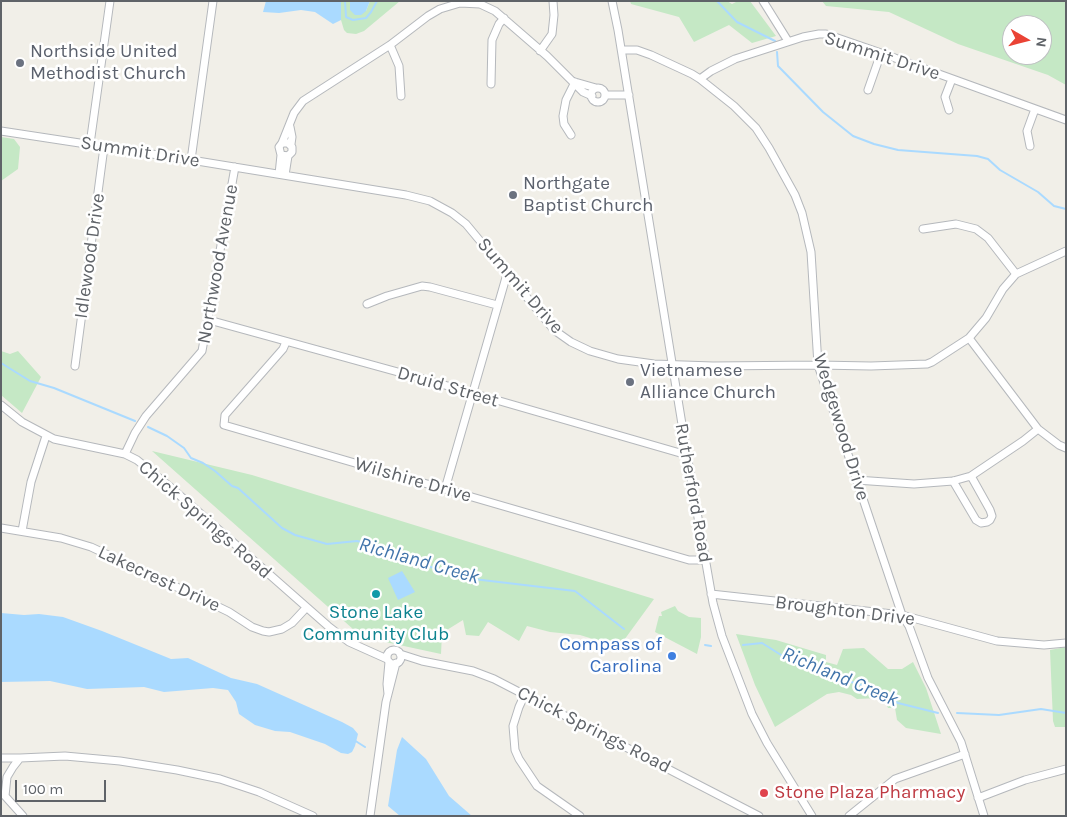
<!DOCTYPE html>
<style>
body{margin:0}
#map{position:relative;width:1067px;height:817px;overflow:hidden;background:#f1efe8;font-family:Karla,sans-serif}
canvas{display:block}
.frame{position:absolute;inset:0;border:2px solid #5f6368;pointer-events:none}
.north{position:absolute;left:1002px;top:15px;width:50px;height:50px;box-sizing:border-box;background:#fff;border:1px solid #bfc1c3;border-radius:50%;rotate:98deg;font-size:14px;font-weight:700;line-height:20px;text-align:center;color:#5f6368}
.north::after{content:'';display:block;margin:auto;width:18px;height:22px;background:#ea4335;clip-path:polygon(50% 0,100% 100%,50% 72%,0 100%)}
.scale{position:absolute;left:15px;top:780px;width:91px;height:22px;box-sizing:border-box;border:2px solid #5f6368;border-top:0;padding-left:6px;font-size:15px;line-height:18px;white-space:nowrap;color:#5f6368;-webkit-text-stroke:4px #fff;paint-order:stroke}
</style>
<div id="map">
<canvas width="1067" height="817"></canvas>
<div class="frame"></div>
<div class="north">N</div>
<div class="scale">100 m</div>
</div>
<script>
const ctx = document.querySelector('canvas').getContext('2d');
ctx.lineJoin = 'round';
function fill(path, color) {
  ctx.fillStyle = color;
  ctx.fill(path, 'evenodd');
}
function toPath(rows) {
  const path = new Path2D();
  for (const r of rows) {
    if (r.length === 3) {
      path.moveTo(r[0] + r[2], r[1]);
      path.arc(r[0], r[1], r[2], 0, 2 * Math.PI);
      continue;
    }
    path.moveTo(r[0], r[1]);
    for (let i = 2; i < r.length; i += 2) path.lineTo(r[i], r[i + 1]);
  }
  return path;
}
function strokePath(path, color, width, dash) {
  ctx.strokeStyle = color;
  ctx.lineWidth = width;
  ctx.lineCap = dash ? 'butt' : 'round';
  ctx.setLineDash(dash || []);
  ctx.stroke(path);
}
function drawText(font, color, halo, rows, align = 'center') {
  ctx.font = font + ' Karla,sans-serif';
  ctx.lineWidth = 5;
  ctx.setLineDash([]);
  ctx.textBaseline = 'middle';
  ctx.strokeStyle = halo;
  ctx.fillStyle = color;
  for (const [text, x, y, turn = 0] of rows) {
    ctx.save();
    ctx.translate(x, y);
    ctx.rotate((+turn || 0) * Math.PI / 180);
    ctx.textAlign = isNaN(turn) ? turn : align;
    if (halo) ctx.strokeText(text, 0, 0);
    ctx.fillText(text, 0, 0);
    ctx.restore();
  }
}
fill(toPath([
 [341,1,350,1,350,10,366,11,370,1,400,1,364,31,356,34,347,33,344,30,341,20],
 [630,1,727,1,732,4,738,1,750,1,776,36,752,43,729,25,694,42,679,17,631,4],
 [822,1,1066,1,1066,85,1048,75,958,44,889,12,826,6],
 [1012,25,1042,25,1042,55,1012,55],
 [1,137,14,139,20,147,18,169,1,181],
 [1,351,10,354,18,351,41,377,22,413,1,395],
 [152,451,252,475,654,599,619,647,580,635,550,632,527,626,519,641,488,622,479,636,466,635,463,620,442,633,441,654,362,637],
 [675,606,678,611,689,617,701,618,701,637,697,654,655,632,659,616,662,616,661,612],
 [736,634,776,640,826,655,826,662,837,665,843,649,864,648,888,669,902,669,913,662,926,688,941,734,906,728,897,720,895,708,888,708,886,703,880,703,879,698,857,699,851,695,839,692,827,694,775,727,755,685],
 [1066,647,1066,727,1055,727,1053,721,1050,650]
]), '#c5e8c5');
fill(toPath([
 [266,1,341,1,341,20,333,24,315,12,301,10,279,13,263,12],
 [350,1,370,1,366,11,361,15,355,15,350,10],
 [402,571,415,592,398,600,388,578],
 [1,613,24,615,39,614,63,617,102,631,171,659,188,658,231,678,257,684,342,722,353,728,358,734,355,746,352,752,348,754,341,753,325,744,290,732,275,731,255,725,239,714,236,702,228,690,213,688,164,692,144,687,87,689,50,681,1,682],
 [402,737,426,759,449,796,472,816,400,816,388,806,397,750]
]), '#aadaff');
strokePath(toPath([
 [345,1,346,17,353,20,366,18,371,12,377,1],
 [717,1,737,22,775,41],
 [777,52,778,66,823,112,853,136,874,144,898,150,977,156,988,159,1000,170,1038,192,1054,206,1066,209],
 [1,363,30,381,54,388,135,421],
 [148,427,167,436,184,448,191,458,203,463,215,471,232,486,238,488,282,528,295,535,327,544,357,541,369,544,392,551,406,559,465,578,575,591,624,629],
 [705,645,711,646],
 [743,645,762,643,789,660,826,675,862,685,898,703,938,713],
 [957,713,999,715,1041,709,1066,713],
 [354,740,365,747]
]), '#aadaff', 2);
const minor = toPath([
 [612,1,618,30,687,455,713,603,722,636,752,714,767,743,812,816],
 [763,1,788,41],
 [390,45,399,66,401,96],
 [622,50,637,50,651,55,692,74,700,79,734,106,756,128,769,148,795,195,802,213,811,252,818,365,902,615,909,626,928,678,961,742,984,816],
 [540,51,552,34,554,15,553,1],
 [700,79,711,71,735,59,803,37,819,34,826,34,881,53,1066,120],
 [575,82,596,88],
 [491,84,492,40,499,24,504,18],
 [598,95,7],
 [868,90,881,53],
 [605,95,629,95],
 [949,110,945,97,952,79],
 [290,127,292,137,291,144],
 [1,131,191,160,406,195,430,201,452,213,466,224,554,330,571,342,590,351,618,359,654,364,713,366,818,365,871,366,927,364,932,362,969,338,986,318,1003,289,1016,274,1066,251],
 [571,135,564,124,563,116,566,100,575,82],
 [282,143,288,143,292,147,292,152,288,156,281,155,279,147,282,143,294,113,303,101,390,45,428,16,440,9,460,3,480,4,495,11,547,56,583,92,592,96],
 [90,144,110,1],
 [1030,146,1027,131,1035,109],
 [191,160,213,1],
 [279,174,281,155],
 [285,175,288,156],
 [923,229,956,224,976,229,988,238,1016,274],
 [367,304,387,296,422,286,430,287,497,305],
 [209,320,427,380,687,455],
 [969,338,1038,429,1059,445,1066,448],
 [286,342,283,349,225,415,224,425,689,560,705,560],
 [75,366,104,147],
 [1,405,22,422,54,439,125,454,137,460,169,486,328,626,349,642,387,659],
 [125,454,135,433,146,416,202,351,235,167],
 [856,480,914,484,953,481,971,476,1023,441,1038,429],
 [953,481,976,520,981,523,987,522,990,520,992,516,990,510,971,476],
 [445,489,507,274],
 [1,528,61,538,91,547,198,597,229,612,252,627,263,631,269,632,282,629,292,623,306,608],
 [22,531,31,482,46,436],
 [711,594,902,615,997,641,1044,645,1066,643],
 [394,657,7],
 [400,654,422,661,473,671,494,679,759,816],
 [388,694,387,684,389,662],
 [525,694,519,707,513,726,515,750,519,759,537,786,580,816],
 [1,758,20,758],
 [978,798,1025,780,1066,769],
 [23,816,5,796,7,777,13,767,20,758,65,756,120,761,177,770,220,779,259,792,313,816],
 [370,816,386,702,396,663],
 [849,816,895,779,965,754]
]);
strokePath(minor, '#b5b8bc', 9);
strokePath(minor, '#fff', 7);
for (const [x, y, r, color] of [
 [20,63,5,"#6b7280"],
 [513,195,5,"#6b7280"],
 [630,382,5,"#6b7280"],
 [376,594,5,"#0f9aa8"],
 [672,656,5,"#3f7fe0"],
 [764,793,5,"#e0444e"]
]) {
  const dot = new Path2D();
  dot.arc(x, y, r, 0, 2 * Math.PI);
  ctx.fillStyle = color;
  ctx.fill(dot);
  strokePath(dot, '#fff', 2);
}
drawText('19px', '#5b616d', '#fff', [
 ["Northside United",30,52],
 ["Methodist Church",30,74],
 ["Northgate",523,184],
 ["Baptist Church",523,206],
 ["Vietnamese",640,371],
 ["Alliance Church",640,393]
], 'left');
drawText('19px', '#5f6368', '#fff', [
 ["Summit Drive",882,56,18],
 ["Summit Drive",140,152,9],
 ["Idlewood Drive",90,256,-82],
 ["Northwood Avenue",218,264,-80],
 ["Summit Drive",520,286,49],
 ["Druid Street",448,387,16],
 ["Wedgewood Drive",841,427,73],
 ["Wilshire Drive",413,480,16],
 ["Rutherford Road",693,493,80],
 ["Chick Springs Road",205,520,41],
 ["Lakecrest Drive",159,579,25],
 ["Broughton Drive",845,611,7],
 ["Chick Springs Road",594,730,27]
]);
drawText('19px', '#0d838f', '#fff', [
 ["Stone Lake",376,613],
 ["Community Club",376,635]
]);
drawText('19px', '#366cbe', '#fff', [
 ["Compass of",662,645],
 ["Carolina",662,667]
], 'right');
drawText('19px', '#be3a42', '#fff', [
 ["Stone Plaza Pharmacy",774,793]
], 'left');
drawText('italic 20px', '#4174aa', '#fff', [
 ["Richland Creek",419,561,16],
 ["Richland Creek",840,677,23]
]);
</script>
